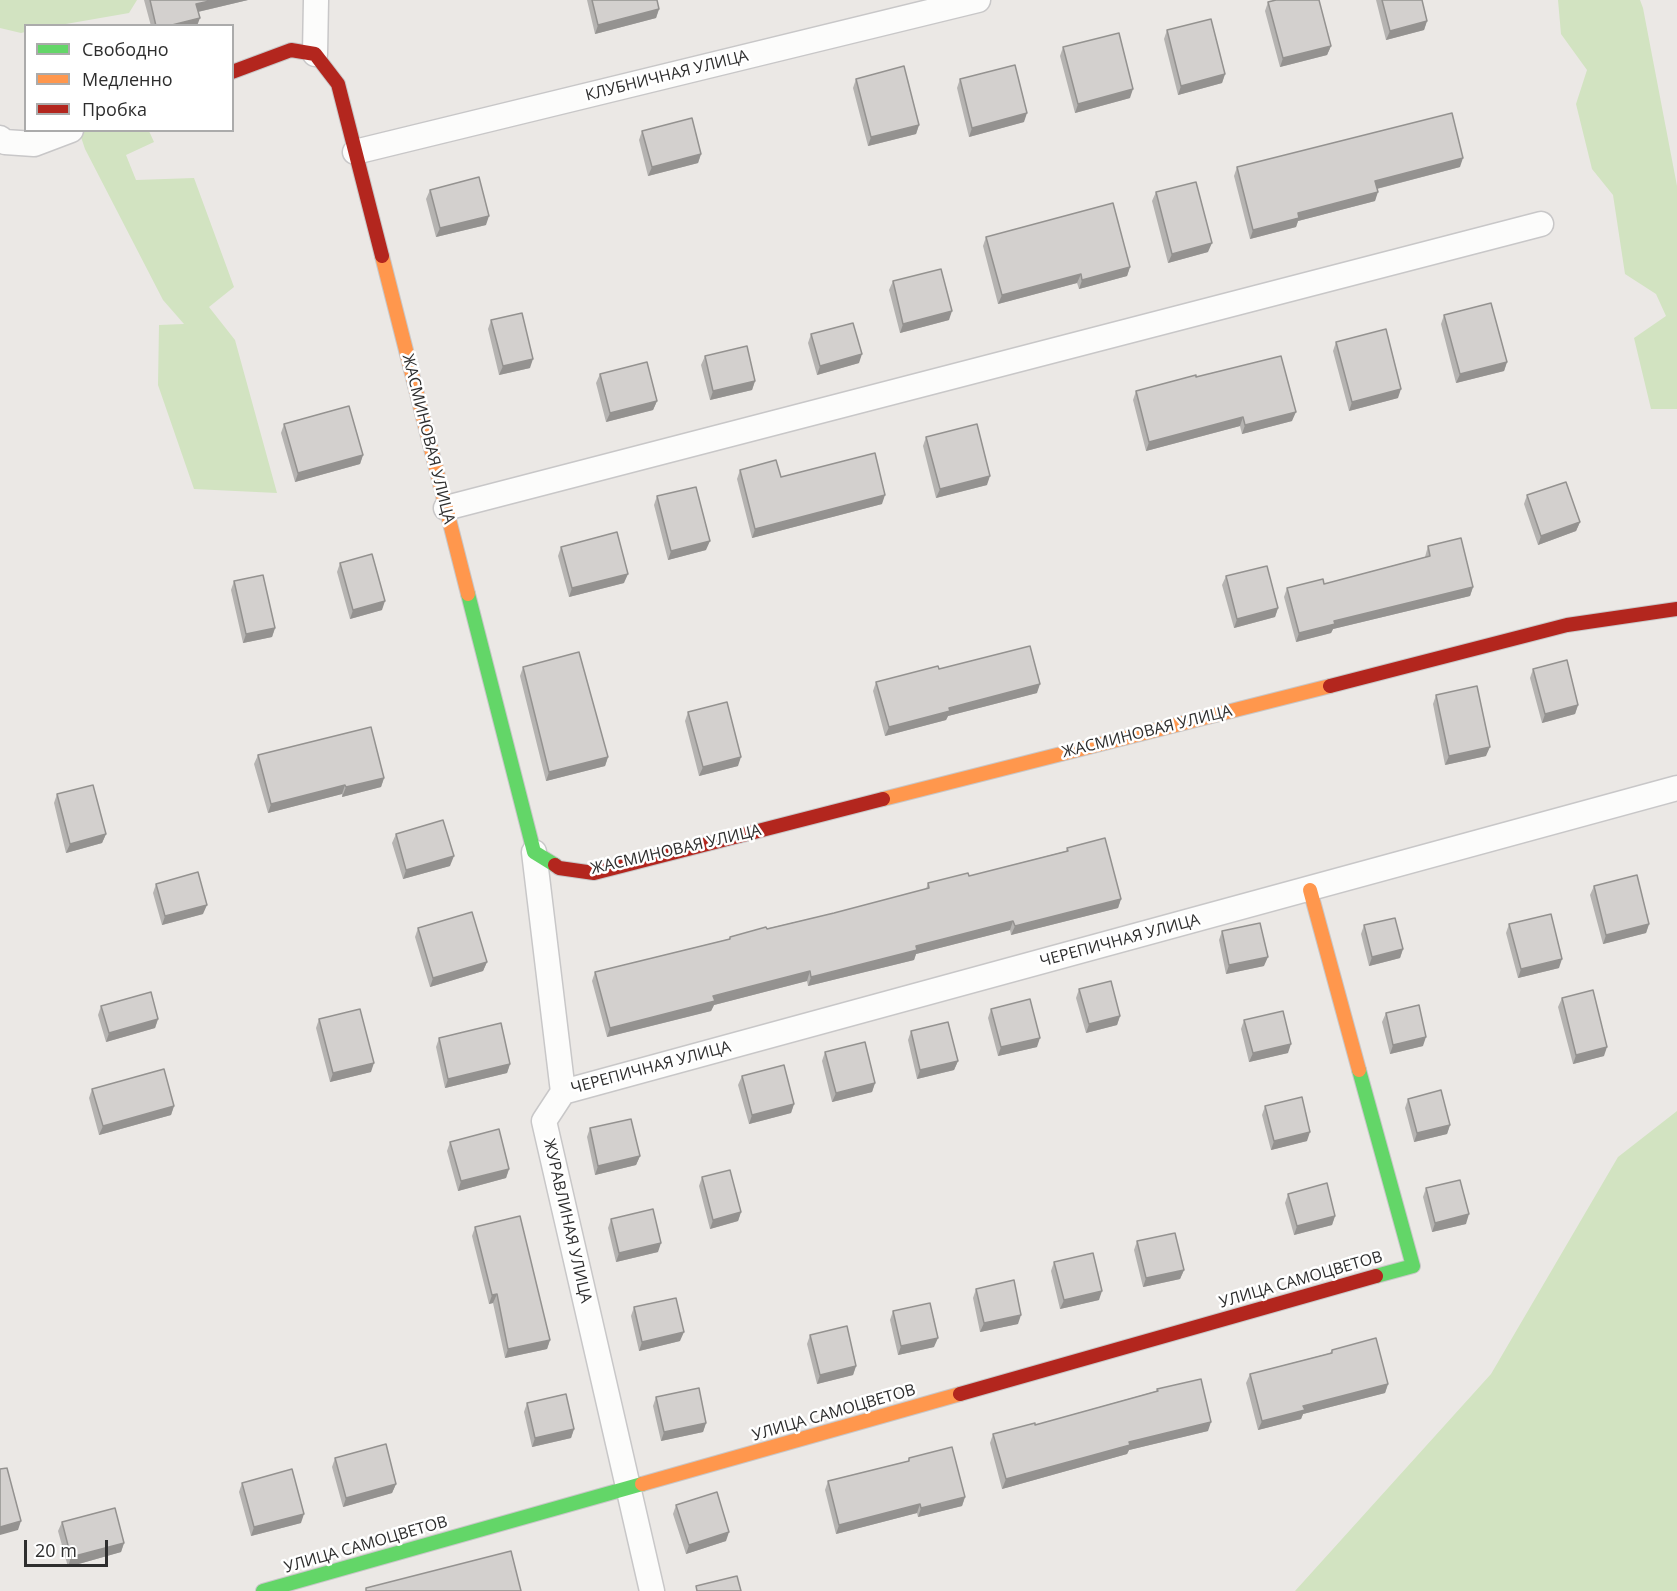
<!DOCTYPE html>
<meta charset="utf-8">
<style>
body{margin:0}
#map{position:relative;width:1677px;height:1591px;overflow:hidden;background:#ebe8e5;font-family:"Open Sans",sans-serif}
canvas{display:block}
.legend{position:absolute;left:24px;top:24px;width:210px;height:108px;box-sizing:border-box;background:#fff;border:2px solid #ababab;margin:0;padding:8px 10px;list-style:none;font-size:18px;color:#2e2e2e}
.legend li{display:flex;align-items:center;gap:12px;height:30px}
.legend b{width:30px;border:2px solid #ababab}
.scale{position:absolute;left:24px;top:1540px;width:84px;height:27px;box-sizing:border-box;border:3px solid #2e2e2e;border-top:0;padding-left:8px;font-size:18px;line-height:21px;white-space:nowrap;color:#2e2e2e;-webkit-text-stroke:4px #fff;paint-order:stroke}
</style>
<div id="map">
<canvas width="1677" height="1591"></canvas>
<ul class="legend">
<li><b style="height:8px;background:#63d668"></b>Свободно</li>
<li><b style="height:8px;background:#ff974d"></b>Медленно</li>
<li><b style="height:8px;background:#b3261e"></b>Пробка</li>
</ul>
<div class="scale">20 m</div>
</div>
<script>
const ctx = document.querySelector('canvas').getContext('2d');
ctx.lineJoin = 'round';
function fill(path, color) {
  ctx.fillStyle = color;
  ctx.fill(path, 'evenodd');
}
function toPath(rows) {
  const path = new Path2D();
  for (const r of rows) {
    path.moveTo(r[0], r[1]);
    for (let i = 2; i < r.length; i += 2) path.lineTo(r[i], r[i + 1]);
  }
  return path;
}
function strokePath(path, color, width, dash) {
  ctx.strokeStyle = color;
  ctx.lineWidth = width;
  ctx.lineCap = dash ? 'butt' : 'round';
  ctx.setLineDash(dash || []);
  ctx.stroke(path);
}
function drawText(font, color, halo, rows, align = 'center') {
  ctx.font = font + ' "Open Sans",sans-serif';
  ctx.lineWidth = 5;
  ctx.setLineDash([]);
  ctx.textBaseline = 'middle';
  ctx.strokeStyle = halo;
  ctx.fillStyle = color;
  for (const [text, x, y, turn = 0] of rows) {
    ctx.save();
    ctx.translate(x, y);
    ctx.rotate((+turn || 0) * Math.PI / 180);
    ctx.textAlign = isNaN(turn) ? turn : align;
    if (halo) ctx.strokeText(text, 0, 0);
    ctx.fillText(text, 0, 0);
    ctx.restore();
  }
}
fill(toPath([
 [0,0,137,0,129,13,60,25,26,26,25,32,21,33,0,28],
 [1558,0,1640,0,1643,8,1677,186,1677,409,1651,409,1634,338,1666,316,1656,294,1625,274,1613,195,1592,169,1576,104,1587,70,1561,34],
 [79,131,149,131,154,142,126,155,136,180,194,178,234,287,209,307,235,340,277,493,194,489,158,385,159,325,184,324,163,300,85,149],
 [1677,1111,1677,1591,1295,1591,1491,1374,1618,1157]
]), '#d2e3c1');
const street = toPath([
 [315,54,316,0],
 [0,138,5,142,34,144,71,130],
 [355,152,978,0],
 [446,508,1541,224],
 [534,852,563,1092,544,1121,652,1591],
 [563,1092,1677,788]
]);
const fast = toPath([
 [468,594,534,852,555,865],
 [1359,1070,1413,1266,1376,1276],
 [263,1591,642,1484]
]);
const slow = toPath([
 [382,256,468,594],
 [883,799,1330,686],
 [1310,890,1359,1070],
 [642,1484,960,1394]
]);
const jam = toPath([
 [232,72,291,50,315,54,338,84,382,256],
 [1330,686,1567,625,1677,609],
 [555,865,559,868,594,873,883,799],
 [960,1394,1376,1276]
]);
strokePath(street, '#c8c7c8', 27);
strokePath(fast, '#c8c7c8', 16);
strokePath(slow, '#c8c7c8', 16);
strokePath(jam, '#c8c7c8', 16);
strokePath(street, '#fcfcfb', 24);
strokePath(fast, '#63d668', 14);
strokePath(slow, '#ff974d', 14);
strokePath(jam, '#b3261e', 14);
fill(toPath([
 [144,0,248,0,198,12,197,26,151,26],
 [587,0,657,0,659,9,656,18,595,34],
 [1376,0,1422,0,1427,21,1424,30,1386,40],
 [1268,2,1331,46,1327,55,1280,67,1265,11],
 [1167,30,1225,74,1222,83,1178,95,1164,39],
 [1063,47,1130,98,1075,113,1060,56],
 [856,79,919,125,916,134,868,146,853,88],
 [960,79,1024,122,969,137,957,88],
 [642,131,701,154,698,163,648,176,639,140],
 [1237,167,1460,167,1377,189,1375,201,1298,221,1296,227,1250,239,1234,176],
 [430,190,486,225,436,237,426,199],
 [1156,192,1208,252,1168,263,1152,201],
 [986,237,1130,267,1127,276,1079,289,1077,283,998,304,983,246],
 [893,281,949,320,900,333,889,290],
 [1444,315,1507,362,1504,371,1456,383,1441,324],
 [491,320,530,368,499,375,488,329],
 [811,334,859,363,817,375,808,343],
 [1336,342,1398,398,1349,411,1333,351],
 [705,356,755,381,752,390,710,400,701,365],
 [600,374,657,401,653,410,606,422,596,383],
 [1196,377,1292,421,1242,434,1240,426,1146,451,1133,400,1136,391],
 [284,424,363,455,360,464,295,482,281,433],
 [926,437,987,485,936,498,923,446],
 [740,470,781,477,882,504,752,538,737,479],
 [1527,495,1580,522,1576,531,1538,545,1524,504],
 [657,496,706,550,668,560,654,505],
 [1428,546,1473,587,1470,596,1333,629,1331,633,1296,642,1284,597,1287,588,1324,584,1425,557],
 [561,547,624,583,569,597,558,556],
 [340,563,382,610,350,619,337,572],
 [1226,576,1278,608,1275,617,1234,628,1222,585],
 [234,581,275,628,272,637,243,643,231,590],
 [523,667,608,757,605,766,546,781,520,676],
 [939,669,1037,693,948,716,946,720,885,736,873,691,876,682],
 [1533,669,1578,705,1575,714,1542,723,1530,678],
 [1436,695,1486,756,1445,765,1433,704],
 [688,712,738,766,699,776,685,721],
 [258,755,384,778,381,787,342,797,342,794,268,813,254,764],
 [57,794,106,834,102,843,66,853,54,803],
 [396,834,450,866,403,879,392,843],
 [1067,848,1121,899,1118,908,1011,935,1010,930,916,954,914,960,808,986,807,981,714,1005,711,1011,607,1037,592,981,595,972,729,939,730,937,834,913,926,889,928,883,969,876,1066,851],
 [156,884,203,914,162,925,153,893],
 [1594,886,1649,924,1646,933,1603,944,1590,895],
 [1509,924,1559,968,1518,978,1506,933],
 [1364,925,1403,949,1400,958,1369,966,1361,934],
 [418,928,487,962,483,971,430,987,415,937],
 [1222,931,1264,966,1226,974,1219,940],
 [1079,989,1120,1016,1117,1025,1086,1033,1076,998],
 [1562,998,1604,1056,1573,1064,1558,1007],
 [101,1006,158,1019,155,1028,106,1042,98,1015],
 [991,1009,1037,1047,998,1056,988,1018],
 [1386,1013,1423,1046,1390,1054,1382,1022],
 [319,1019,371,1072,330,1082,316,1028],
 [1244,1020,1288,1053,1249,1062,1241,1029],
 [911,1031,958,1061,954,1070,917,1079,908,1040],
 [439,1038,510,1064,507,1073,445,1088,436,1047],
 [825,1052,875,1083,872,1092,832,1102,822,1061],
 [742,1076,794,1104,791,1113,749,1124,738,1085],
 [92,1089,174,1106,171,1115,99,1135,89,1098],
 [1408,1099,1450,1125,1447,1134,1414,1142,1405,1108],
 [1265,1106,1307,1141,1271,1150,1262,1115],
 [590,1128,640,1156,636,1165,595,1175,587,1137],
 [450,1142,509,1169,506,1178,458,1191,447,1151],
 [702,1177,741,1212,738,1221,710,1229,699,1186],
 [1426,1188,1466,1224,1432,1232,1423,1197],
 [1288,1194,1335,1216,1332,1225,1294,1235,1285,1203],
 [611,1219,658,1252,616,1262,608,1228],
 [475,1227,550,1340,547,1349,505,1358,493,1303,489,1304,472,1236],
 [1137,1241,1184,1270,1180,1279,1143,1287,1134,1250],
 [1054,1262,1099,1300,1060,1309,1051,1271],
 [976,1289,1018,1324,980,1332,973,1298],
 [634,1307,680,1341,639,1351,631,1316],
 [893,1311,934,1347,898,1355,890,1320],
 [810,1335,856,1366,853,1375,817,1384,807,1344],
 [1332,1350,1388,1384,1385,1393,1303,1414,1301,1419,1258,1430,1246,1383,1250,1374,1330,1353],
 [1157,1389,1208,1431,1129,1450,1127,1454,1002,1489,990,1443,993,1434,1035,1425,1156,1391],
 [656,1397,706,1423,703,1432,661,1441,653,1406],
 [527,1403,574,1429,571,1438,532,1447,524,1412],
 [335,1458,396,1484,392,1493,343,1507,332,1467],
 [909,1458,965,1497,962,1506,918,1517,917,1513,836,1534,825,1490,828,1481,908,1461],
 [242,1483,301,1523,251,1536,239,1492],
 [676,1505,726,1541,686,1554,673,1514],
 [62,1522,124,1543,121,1552,68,1567,58,1531]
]), '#b5b3b1');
fill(toPath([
 [214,0,248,0,193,13,196,4],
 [659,9,656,18,595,34,598,25],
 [200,18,197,26,168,26],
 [1427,21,1424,30,1386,40,1390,31],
 [1331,46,1327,55,1280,67,1283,58],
 [1225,74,1222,83,1178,95,1181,86],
 [1133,89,1130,98,1075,113,1078,104],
 [1027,113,1024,122,969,137,972,128],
 [919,125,916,134,868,146,871,137],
 [701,154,698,163,648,176,652,167],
 [1463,158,1460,167,1372,190,1375,181],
 [1378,192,1375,201,1298,221,1296,227,1250,239,1253,230,1298,213],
 [489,216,486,225,436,237,440,228],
 [1212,243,1208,252,1168,263,1172,254],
 [1130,267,1127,276,1079,289,1082,280],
 [1081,274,1077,283,998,304,1002,295],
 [952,311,949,320,900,333,903,324],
 [862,354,859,363,817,375,820,366],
 [533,359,530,368,499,375,503,366],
 [1507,362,1504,371,1456,383,1460,374],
 [755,381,752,390,710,400,713,391],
 [1401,389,1398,398,1349,411,1352,402],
 [657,401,653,410,606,422,610,413],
 [1296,412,1292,421,1242,434,1245,425],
 [1243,417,1240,426,1146,451,1149,442],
 [363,455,360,464,295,482,298,473],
 [990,476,987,485,936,498,940,489],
 [885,495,882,504,752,538,755,529],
 [1580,522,1576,531,1538,545,1541,536],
 [710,541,706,550,668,560,671,551],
 [628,574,624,583,569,597,572,588],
 [1473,587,1470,596,1333,629,1331,633,1296,642,1299,633,1334,621],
 [385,601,382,610,350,619,353,610],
 [1278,608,1275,617,1234,628,1237,619],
 [275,628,272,637,243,643,246,634],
 [1040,684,1037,693,948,716,946,720,885,736,889,727,949,708],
 [1578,705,1575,714,1542,723,1545,714],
 [1490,747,1486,756,1445,765,1449,756],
 [608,757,605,766,546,781,549,772],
 [741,757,738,766,699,776,703,767],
 [384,778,381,787,342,797,346,787],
 [345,785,342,794,268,813,271,804],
 [106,834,102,843,66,853,70,844],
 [454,856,450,866,403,879,406,870],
 [1121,899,1118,908,1011,935,1015,926],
 [207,905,203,914,162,925,165,916],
 [1013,921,1010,930,916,954,914,960,808,986,811,977,916,946],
 [1649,924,1646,933,1603,944,1606,935],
 [1403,949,1400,958,1369,966,1372,957],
 [1268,957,1264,966,1226,974,1229,965],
 [1562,959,1559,968,1518,978,1521,969],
 [487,962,483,971,430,987,433,978],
 [810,971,807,981,714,1005,711,1011,607,1037,610,1028,713,996],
 [1120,1016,1117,1025,1086,1033,1089,1024],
 [158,1019,155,1028,106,1042,109,1033],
 [1426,1037,1423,1046,1390,1054,1393,1045],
 [1040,1038,1037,1047,998,1056,1001,1047],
 [1291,1044,1288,1053,1249,1062,1253,1053],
 [1607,1047,1604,1056,1573,1064,1576,1055],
 [958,1061,954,1070,917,1079,920,1070],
 [374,1063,371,1072,330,1082,333,1073],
 [510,1064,507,1073,445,1088,448,1079],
 [875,1083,872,1092,832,1102,836,1093],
 [794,1104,791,1113,749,1124,752,1115],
 [174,1106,171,1115,99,1135,103,1126],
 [1450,1125,1447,1134,1414,1142,1417,1133],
 [1310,1132,1307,1141,1271,1150,1274,1141],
 [640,1156,636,1165,595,1175,598,1166],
 [509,1169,506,1178,458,1191,461,1181],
 [741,1212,738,1221,710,1229,713,1220],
 [1469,1214,1466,1224,1432,1232,1435,1223],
 [1335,1216,1332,1225,1294,1235,1297,1226],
 [661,1243,658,1252,616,1262,619,1253],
 [1184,1270,1180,1279,1143,1287,1146,1278],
 [1102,1291,1099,1300,1060,1309,1064,1300],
 [497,1294,493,1303,489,1304,492,1295],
 [1021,1315,1018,1324,980,1332,984,1323],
 [684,1332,680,1341,639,1351,642,1342],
 [938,1338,934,1347,898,1355,901,1346],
 [550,1340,547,1349,505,1358,508,1349],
 [856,1366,853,1375,817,1384,820,1375],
 [1388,1384,1385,1393,1303,1414,1301,1419,1258,1430,1262,1421,1303,1406],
 [1211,1422,1208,1431,1129,1450,1127,1454,1002,1489,1006,1479,1129,1442],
 [706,1423,703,1432,661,1441,664,1432],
 [574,1429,571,1438,532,1447,535,1438],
 [396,1484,392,1493,343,1507,346,1498],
 [965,1497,962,1506,918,1517,921,1508],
 [920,1504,917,1513,836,1534,839,1525],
 [304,1514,301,1523,251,1536,254,1527],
 [21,1521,18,1530,0,1535,0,1527],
 [729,1532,726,1541,686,1554,689,1545],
 [124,1543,121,1552,68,1567,71,1557]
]), '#949290');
const building = toPath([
 [150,0,214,0,196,4,200,18,168,26,156,26,150,0],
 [592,0,657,0,659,9,598,25,592,0],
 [1276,0,1319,0,1331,46,1283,58,1268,2,1276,0],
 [1382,0,1422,0,1427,21,1390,31,1382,0],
 [1211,19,1225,74,1181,86,1167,30,1211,19],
 [1119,33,1133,89,1078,104,1063,47,1119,33],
 [1015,65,1027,113,972,128,960,79,1015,65],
 [904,66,919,125,871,137,856,79,904,66],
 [1452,113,1463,158,1375,181,1378,192,1298,213,1299,218,1253,230,1237,167,1452,113],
 [692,118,701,154,652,167,642,131,692,118],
 [479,177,489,216,440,228,430,190,479,177],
 [1196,182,1212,243,1172,254,1156,192,1196,182],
 [1113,203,1130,267,1082,280,1081,274,1002,295,986,237,1113,203],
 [941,269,952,311,903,324,893,281,941,269],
 [1491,303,1507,362,1460,374,1444,315,1491,303],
 [522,313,533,359,503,366,491,320,522,313],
 [853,323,862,354,820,366,811,334,853,323],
 [1386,329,1401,389,1352,402,1336,342,1386,329],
 [747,346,755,381,713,391,705,356,747,346],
 [1281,356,1296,412,1245,425,1243,417,1149,442,1136,391,1196,375,1196,377,1281,356],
 [647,362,657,401,610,413,600,374,647,362],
 [349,406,363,455,298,473,284,424,349,406],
 [977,424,990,476,940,489,926,437,977,424],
 [875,453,885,495,755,529,740,470,776,460,781,477,875,453],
 [1566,482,1580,522,1541,536,1527,495,1566,482],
 [696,487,710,541,671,551,657,496,696,487],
 [617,532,628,574,572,588,561,547,617,532],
 [1461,538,1473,587,1334,621,1335,624,1299,633,1287,588,1323,579,1324,584,1430,556,1428,546,1461,538],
 [372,554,385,601,353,610,340,563,372,554],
 [1267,566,1278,608,1237,619,1226,576,1267,566],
 [263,575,275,628,246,634,234,581,263,575],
 [1030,646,1040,684,949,708,950,711,889,727,876,682,938,666,939,669,1030,646],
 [579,652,608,757,549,772,523,667,579,652],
 [1567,660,1578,705,1545,714,1533,669,1567,660],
 [1477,686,1490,747,1449,756,1436,695,1477,686],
 [727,702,741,757,703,767,688,712,727,702],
 [371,727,384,778,346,787,345,785,271,804,258,755,371,727],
 [93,785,106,834,70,844,57,794,93,785],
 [443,820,454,856,406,870,396,834,443,820],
 [1105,838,1121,899,1015,926,1013,921,916,946,917,950,811,977,810,971,713,996,715,1001,610,1028,595,972,730,939,730,937,766,927,767,929,834,913,929,888,928,883,968,873,969,876,1068,851,1067,848,1105,838],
 [198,872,207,905,165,916,156,884,198,872],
 [1637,875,1649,924,1606,935,1594,886,1637,875],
 [472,912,487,962,433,978,418,928,472,912],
 [1551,914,1562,959,1521,969,1509,924,1551,914],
 [1395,918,1403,949,1372,957,1364,925,1395,918],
 [1260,923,1268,957,1229,965,1222,931,1260,923],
 [1111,981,1120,1016,1089,1024,1079,989,1111,981],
 [1593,990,1607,1047,1576,1055,1562,998,1593,990],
 [151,992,158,1019,109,1033,101,1006,151,992],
 [1030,999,1040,1038,1001,1047,991,1009,1030,999],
 [1419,1005,1426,1037,1393,1045,1386,1013,1419,1005],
 [360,1009,374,1063,333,1073,319,1019,360,1009],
 [1283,1011,1291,1044,1253,1053,1244,1020,1283,1011],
 [948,1022,958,1061,920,1070,911,1031,948,1022],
 [501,1023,510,1064,448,1079,439,1038,501,1023],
 [865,1042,875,1083,836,1093,825,1052,865,1042],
 [784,1065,794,1104,752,1115,742,1076,784,1065],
 [164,1069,174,1106,103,1126,92,1089,164,1069],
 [1441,1090,1450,1125,1417,1133,1408,1099,1441,1090],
 [1302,1097,1310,1132,1274,1141,1265,1106,1302,1097],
 [631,1119,640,1156,598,1166,590,1128,631,1119],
 [499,1129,509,1169,461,1181,450,1142,499,1129],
 [730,1170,741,1212,713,1220,702,1177,730,1170],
 [1460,1180,1469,1214,1435,1223,1426,1188,1460,1180],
 [1327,1183,1335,1216,1297,1226,1288,1194,1327,1183],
 [653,1209,661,1243,619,1253,611,1219,653,1209],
 [520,1216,550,1340,508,1349,497,1294,492,1295,475,1227,520,1216],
 [1175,1233,1184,1270,1146,1278,1137,1241,1175,1233],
 [1093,1253,1102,1291,1064,1300,1054,1262,1093,1253],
 [1014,1280,1021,1315,984,1323,976,1289,1014,1280],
 [676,1298,684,1332,642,1342,634,1307,676,1298],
 [930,1303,938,1338,901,1346,893,1311,930,1303],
 [847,1326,856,1366,820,1375,810,1335,847,1326],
 [1376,1338,1388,1384,1303,1406,1305,1410,1262,1421,1250,1374,1332,1353,1332,1350,1376,1338],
 [1201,1379,1211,1422,1129,1442,1130,1445,1006,1479,993,1434,1035,1423,1035,1425,1158,1391,1157,1389,1201,1379],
 [699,1388,706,1423,664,1432,656,1397,699,1388],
 [566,1394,574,1429,535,1438,527,1403,566,1394],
 [386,1444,396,1484,346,1498,335,1458,386,1444],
 [952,1447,965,1497,921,1508,920,1504,839,1525,828,1481,909,1461,909,1458,952,1447],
 [7,1468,21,1521,0,1527,0,1469,7,1468],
 [292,1469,304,1514,254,1527,242,1483,292,1469],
 [717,1492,729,1532,689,1545,676,1505,717,1492],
 [115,1508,124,1543,71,1557,62,1522,115,1508],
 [511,1551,521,1591,366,1591,366,1588,511,1551],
 [737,1576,741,1591,697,1591,696,1586,737,1576]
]);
fill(building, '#d3d0ce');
strokePath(building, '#949290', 1.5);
drawText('16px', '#2e2e2e', '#fff', [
 ["КЛУБНИЧНАЯ УЛИЦА",667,76,-14],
 ["ЖАСМИНОВАЯ УЛИЦА",428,439,76],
 ["ЖАСМИНОВАЯ УЛИЦА",1147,732,-14],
 ["ЖАСМИНОВАЯ УЛИЦА",676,850,-13],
 ["ЧЕРЕПИЧНАЯ УЛИЦА",1120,941,-15],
 ["ЧЕРЕПИЧНАЯ УЛИЦА",651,1068,-15],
 ["ЖУРАВЛИНАЯ УЛИЦА",567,1221,77],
 ["УЛИЦА САМОЦВЕТОВ",1301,1280,-16],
 ["УЛИЦА САМОЦВЕТОВ",834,1413,-16],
 ["УЛИЦА САМОЦВЕТОВ",366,1545,-16]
]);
</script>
